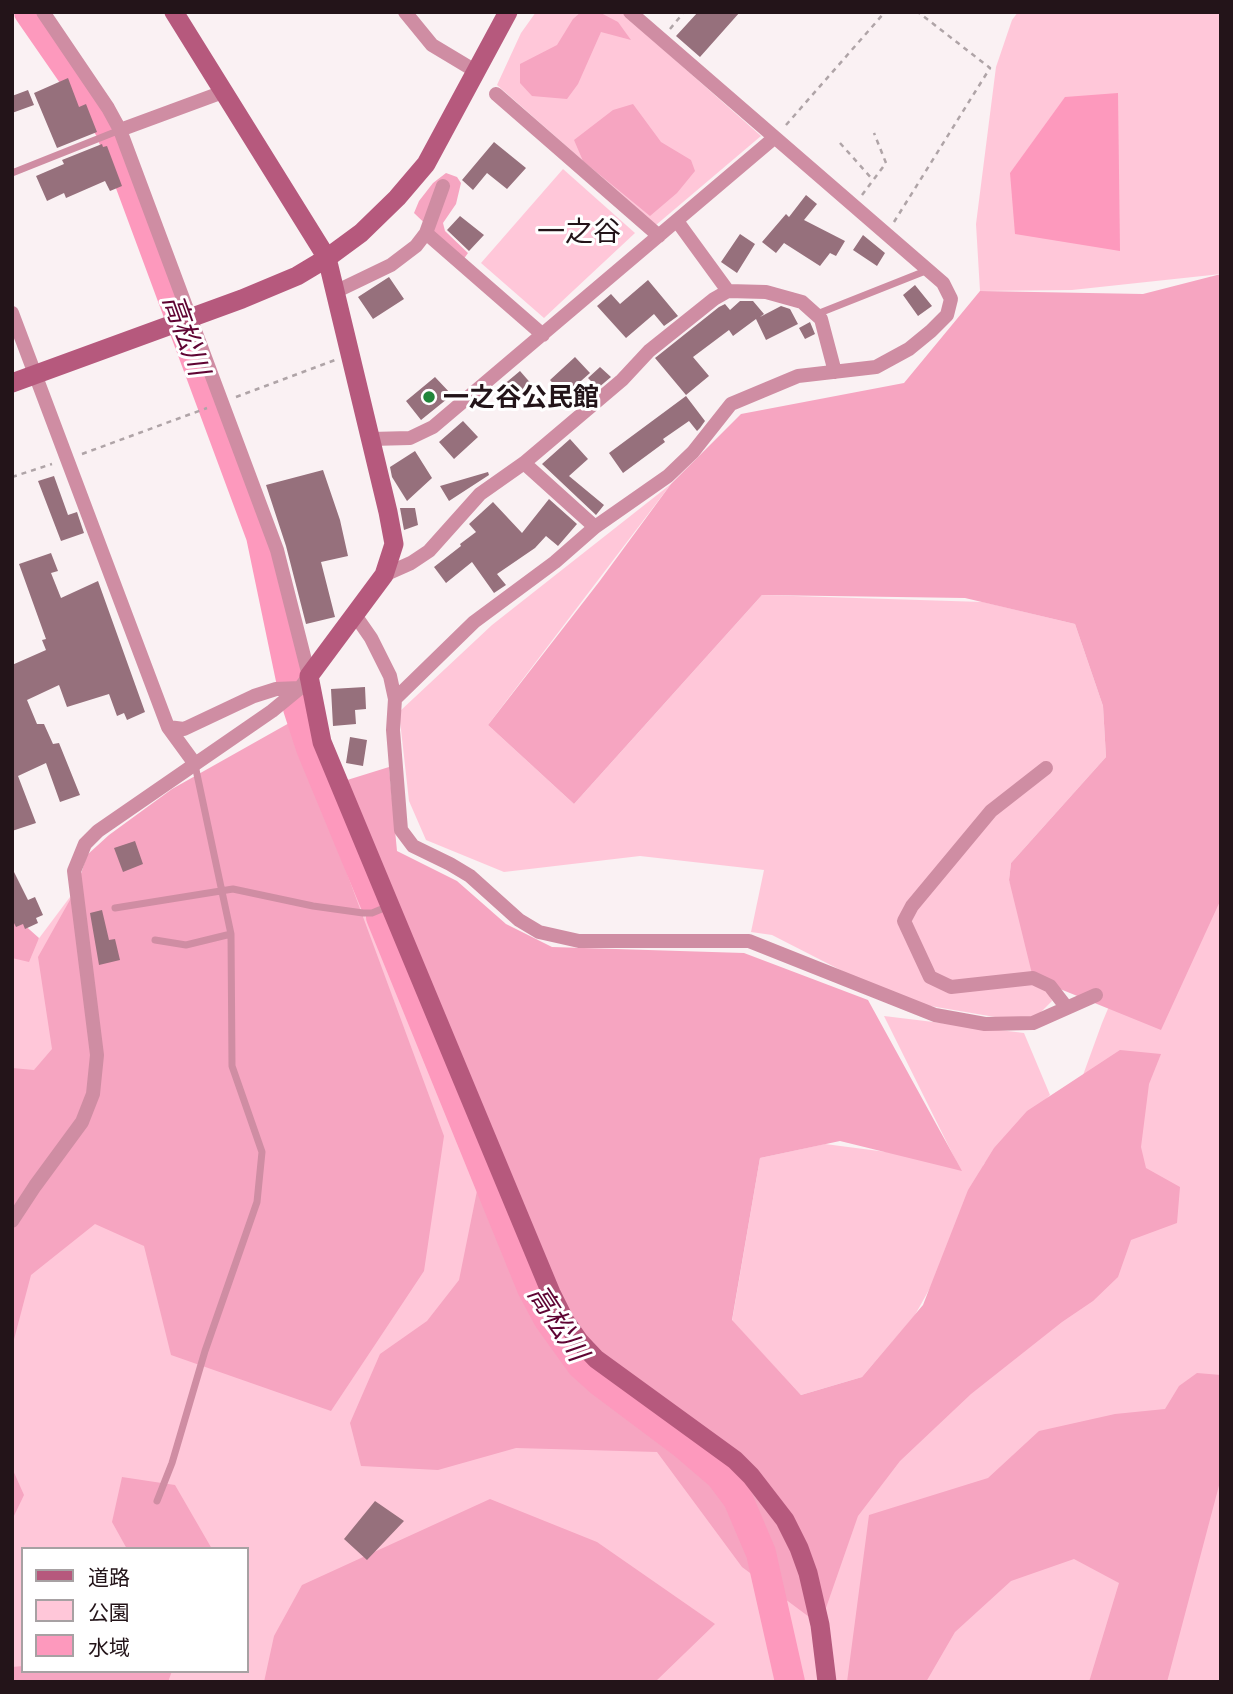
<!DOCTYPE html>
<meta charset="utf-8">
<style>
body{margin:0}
#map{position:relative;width:1233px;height:1694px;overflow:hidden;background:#faf1f3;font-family:Commissioner,"Noto Sans JP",sans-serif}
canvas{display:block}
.frame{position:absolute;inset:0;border:14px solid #231419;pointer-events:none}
.legend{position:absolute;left:21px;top:1547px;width:228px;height:126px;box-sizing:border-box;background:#fff;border:2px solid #a7a1a3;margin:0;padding:9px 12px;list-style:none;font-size:21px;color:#231419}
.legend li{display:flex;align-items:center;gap:14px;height:35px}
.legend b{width:35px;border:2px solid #a7a1a3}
</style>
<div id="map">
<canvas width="1233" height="1694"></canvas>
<div class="frame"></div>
<ul class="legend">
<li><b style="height:9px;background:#b6597d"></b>道路</li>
<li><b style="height:19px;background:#ffc7d9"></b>公園</li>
<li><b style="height:19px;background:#fd99bd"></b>水域</li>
</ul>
</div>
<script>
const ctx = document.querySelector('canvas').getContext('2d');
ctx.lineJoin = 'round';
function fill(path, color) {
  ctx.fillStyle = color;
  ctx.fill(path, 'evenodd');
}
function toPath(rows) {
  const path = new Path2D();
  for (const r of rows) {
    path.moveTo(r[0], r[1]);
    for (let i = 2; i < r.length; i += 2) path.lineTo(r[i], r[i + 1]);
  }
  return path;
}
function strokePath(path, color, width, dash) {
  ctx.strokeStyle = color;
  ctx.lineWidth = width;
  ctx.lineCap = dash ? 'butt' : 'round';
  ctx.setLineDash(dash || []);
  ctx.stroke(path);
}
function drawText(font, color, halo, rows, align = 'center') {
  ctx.font = font + ' Commissioner,"Noto Sans JP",sans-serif';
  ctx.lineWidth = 6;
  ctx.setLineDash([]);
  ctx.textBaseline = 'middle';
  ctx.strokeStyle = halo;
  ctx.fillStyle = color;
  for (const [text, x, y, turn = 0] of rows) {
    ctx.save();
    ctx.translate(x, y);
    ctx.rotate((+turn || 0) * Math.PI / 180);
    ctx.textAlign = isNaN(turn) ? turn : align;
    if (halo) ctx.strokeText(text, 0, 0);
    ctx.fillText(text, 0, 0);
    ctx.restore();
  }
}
fill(toPath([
 [536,12,621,12,761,136,656,225,497,85,521,33],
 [1018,12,1221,12,1221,274,1072,290,980,291,976,224,996,67,1012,20],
 [563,169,635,233,544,318,481,263],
 [671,484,488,725,574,804,762,595,983,602,1075,624,1103,706,1106,757,1011,863,1009,880,1052,1001,1030,1023,901,1001,772,935,751,932,764,870,640,856,504,872,426,840,409,801,399,712,492,625],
 [1221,739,1221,1682,12,1682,12,933,37,941,76,889,343,859,375,903,520,1126,817,1469,1028,1226,1102,1023],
 [23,1549,247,1549,247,1671,23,1671],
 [884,1016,1024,1033,1050,1095,984,1164,955,1243,915,1315,862,1377,801,1395,732,1321,760,1158,825,1144,956,1161]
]), '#ffc7d9');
fill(toPath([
 [581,12,599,12,618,22,631,40,601,32,578,84,567,99,532,96,520,83,520,64,557,45,573,19],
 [633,104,661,142,691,160,695,171,677,193,650,216,583,161,574,140,613,110],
 [446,173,457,177,461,183,456,204,443,223,445,231,468,253,463,260,414,213,419,201,433,183],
 [1221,274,1221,899,1161,1030,1033,978,1009,880,1011,863,1106,757,1103,706,1075,624,965,598,762,595,574,804,488,725,599,582,671,484,741,414,904,383,980,291,1143,294],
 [291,722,444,1136,424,1271,331,1411,171,1355,144,1246,95,1224,31,1275,12,1347,12,1068,34,1070,52,1049,38,957,76,889,87,855,109,835,172,789],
 [389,767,397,851,457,881,506,924,552,947,744,953,868,1000,962,1171,840,1141,760,1158,732,1320,801,1395,862,1377,923,1305,968,1190,994,1148,1027,1111,1120,1050,1161,1054,1149,1084,1141,1147,1146,1168,1180,1187,1177,1223,1131,1240,1118,1277,1093,1301,1062,1322,971,1394,900,1461,858,1516,820,1625,742,1567,657,1452,516,1448,438,1470,361,1466,350,1423,380,1354,427,1321,459,1280,482,1166,461,1080,344,781],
 [12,914,39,938,29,962,12,958],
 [1197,1373,1221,1375,1221,1478,1167,1682,1089,1682,1119,1583,1074,1559,1011,1581,955,1632,926,1682,847,1682,869,1515,988,1478,1039,1431,1115,1414,1165,1409,1179,1386],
 [12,1468,24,1495,12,1520],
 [122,1477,175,1485,212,1549,127,1549,112,1522],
 [490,1499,597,1542,715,1624,655,1682,264,1682,274,1636,302,1585],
 [23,1666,23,1671,172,1671,168,1682,12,1682,12,1667]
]), '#f6a5c1');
fill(toPath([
 [1118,93,1120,251,1015,234,1010,173,1065,97]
]), '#fd99bd');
strokePath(toPath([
 [29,12,110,129,261,536,291,680],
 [298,708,311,748,375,903],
 [381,917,532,1288,548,1318,581,1364,601,1382,685,1445,720,1475,738,1499,761,1553,790,1682]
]), '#fd99bd', 30);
fill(toPath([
 [698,12,740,12,700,57,676,36],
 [68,78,79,107,86,104,97,132,57,148,34,93],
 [28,90,34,105,12,113,12,96],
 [494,142,526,168,507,189,487,173,473,190,462,180],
 [102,144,103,147,107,146,122,186,110,191,105,181,66,198,64,193,47,201,36,176,64,164,62,160],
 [806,195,817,204,804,220,845,241,836,256,830,253,820,266,784,243,776,253,762,242,786,214,789,217],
 [460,216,484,235,469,251,447,230],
 [740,234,755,244,737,273,721,262],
 [863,235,885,253,877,266,853,250],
 [389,277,404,299,373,319,358,297],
 [648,280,678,316,664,326,654,314,626,338,597,306,611,294,620,304],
 [915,285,932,306,918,316,903,295],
 [740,301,753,301,764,314,760,317,781,306,790,309,798,324,766,340,756,319,733,336,729,330,693,357,709,376,686,395,655,358,719,307,725,304,730,310],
 [810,322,815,334,805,339,799,328],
 [575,357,590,373,564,396,550,380],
 [600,367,611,377,598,388,588,378],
 [520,371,534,387,509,407,496,391],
 [435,377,452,395,421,420,406,401],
 [686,396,705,421,700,428,697,431,689,421,663,439,665,442,623,473,609,453],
 [463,421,478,437,454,459,439,442],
 [570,439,588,459,569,476,604,505,596,515,542,464],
 [415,451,432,478,407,501,392,477,390,467],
 [323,470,340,520,348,556,321,562,335,617,306,624,286,546,266,485],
 [488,472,489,475,449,501,440,486],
 [54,476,68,515,77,512,84,533,61,541,38,481],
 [549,499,577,524,558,546,546,536,535,548,497,574,506,585,494,593,472,562,446,583,434,567,461,546,460,544,476,532,469,524,493,502,522,533],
 [400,508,415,508,418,525,404,530],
 [51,553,58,571,51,573,61,598,98,581,145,712,127,720,124,713,117,716,109,694,67,707,59,685,27,700,37,724,44,724,53,744,59,743,80,795,60,802,46,763,18,776,36,823,12,831,12,665,46,650,42,640,46,639,19,564],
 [365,687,366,709,355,710,356,724,333,726,331,689],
 [350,737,367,740,363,766,346,763],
 [135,841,143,864,123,872,114,848],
 [12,868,28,900,35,897,43,915,36,918,38,923,25,929,23,924,16,927,12,919],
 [102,910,109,940,115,939,120,960,99,965,90,913],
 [375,1501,404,1521,367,1560,344,1539]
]), '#96707c');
strokePath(toPath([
 [670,29,684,12],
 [786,125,885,12],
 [840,143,873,180],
 [862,195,886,163,874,133],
 [894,222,990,68,918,12],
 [236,397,335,360],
 [82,454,207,408],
 [12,477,52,464]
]), '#afa4a7', 2.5, [5, 5]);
strokePath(toPath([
 [12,173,120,130],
 [817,314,928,270],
 [115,908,233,889,313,906,363,913,372,913,389,906],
 [155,940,186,945,231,934],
 [157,1501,172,1463,205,1351,257,1202,262,1152,232,1066,231,934,195,765]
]), '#cf8da3', 7);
strokePath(toPath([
 [405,12,432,45,477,72],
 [496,94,659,236],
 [120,130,223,92],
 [677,221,728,291,766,292,802,302,821,319,835,372],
 [426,233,443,186],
 [337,291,391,265,416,246,426,233,543,335],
 [12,313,168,727,195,764],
 [371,439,410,438,433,427,774,138],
 [524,463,595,527,668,476,693,452,731,404,798,376,876,367,909,349,931,331,947,315,951,299,943,283,630,12],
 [384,575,411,563,429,551,480,494,524,463,622,380,649,351,714,299,728,291],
 [355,615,371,638,390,676,395,699,393,730,401,830,413,846,450,864,470,876,519,920,539,932,579,941,749,941,935,1015,985,1024,1033,1023,1096,995],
 [395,699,474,622,555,562,595,527],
 [168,727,184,729,254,696,276,689,300,688],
 [1046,768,991,811,912,906,904,921,930,977,951,987,1033,978,1050,986,1067,1008],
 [12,1221,35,1186,82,1122,93,1094,97,1055,74,871,85,844,98,831,272,711,300,688,309,676,277,550,120,130,108,108,43,12]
]), '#cf8da3', 14);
strokePath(toPath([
 [174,12,327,258,388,512,394,544,384,575,309,676,322,742,551,1293,565,1321,579,1341,596,1359,735,1460,751,1476,785,1520,799,1548,808,1573,820,1625,827,1682],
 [12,383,242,299,297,276,327,258,361,233,397,198,426,164,508,12]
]), '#b6597d', 19);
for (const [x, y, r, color] of [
 [429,397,7,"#21863a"]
]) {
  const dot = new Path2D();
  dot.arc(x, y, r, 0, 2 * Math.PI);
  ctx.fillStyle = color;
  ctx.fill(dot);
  strokePath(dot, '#fff', 2.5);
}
drawText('bold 26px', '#231419', '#fff', [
 ["一之谷公民館",443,397]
], 'left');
drawText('28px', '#231419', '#fff', [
 ["一之谷",579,232]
]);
drawText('italic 28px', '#5f0433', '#fff', [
 ["高松川",186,335,70],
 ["高松川",558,1323,57]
]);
</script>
